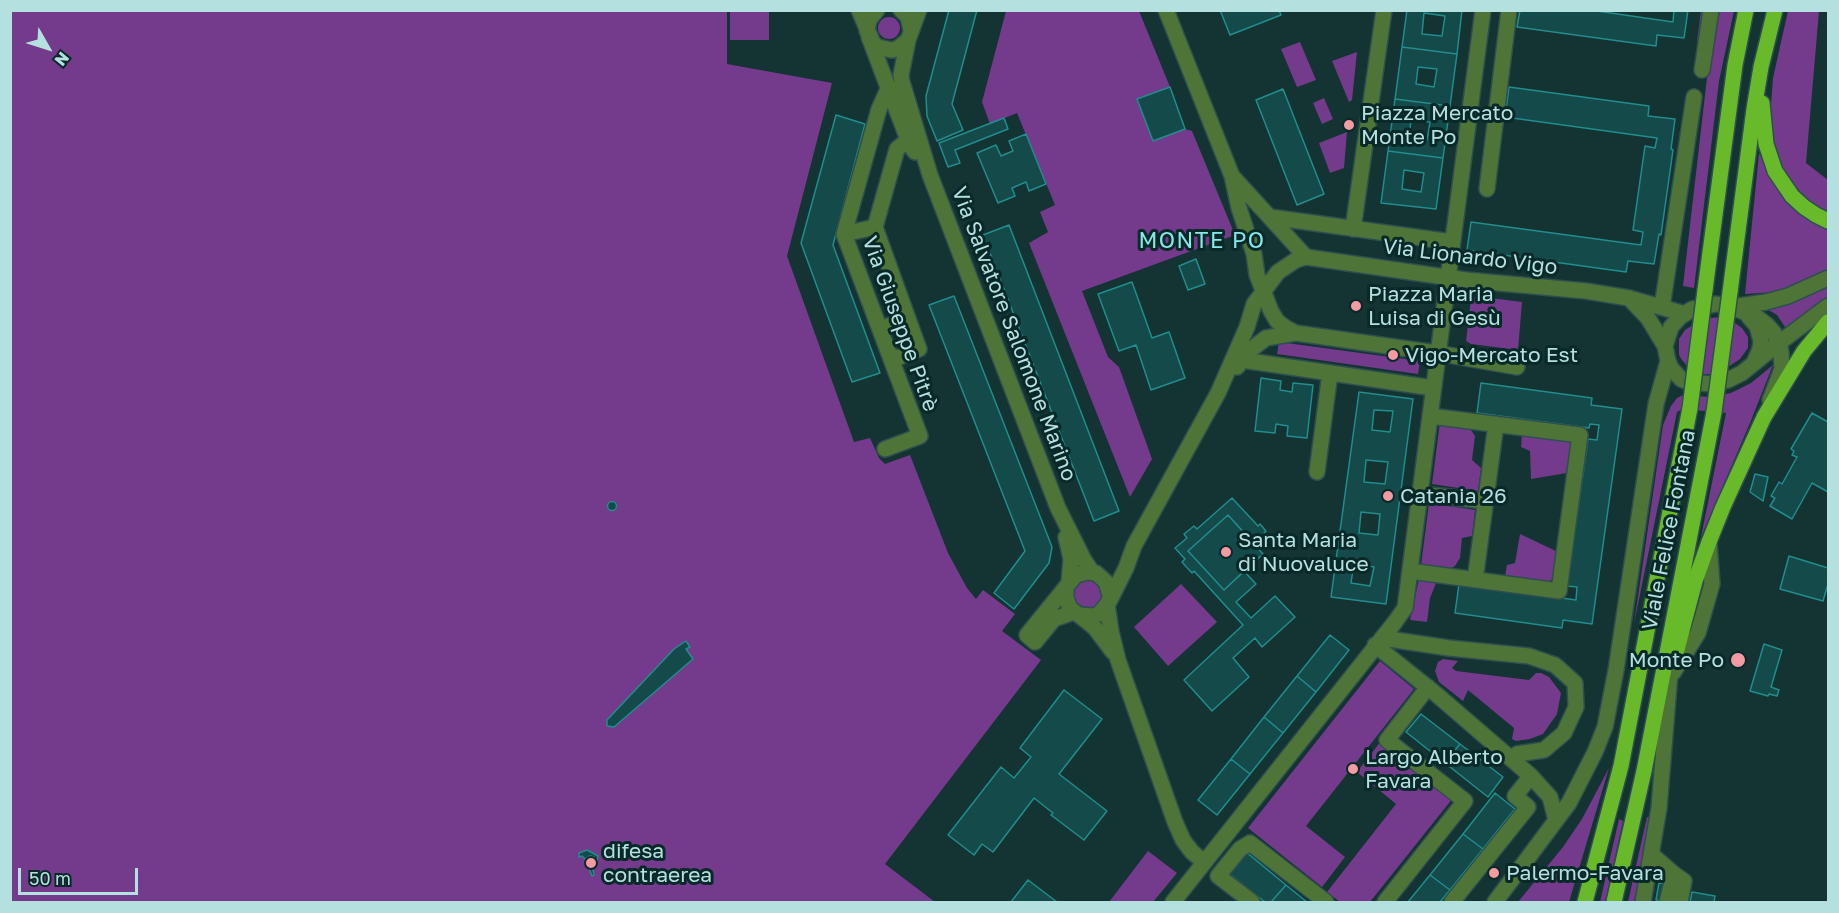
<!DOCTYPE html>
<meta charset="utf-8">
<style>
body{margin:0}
#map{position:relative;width:1839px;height:913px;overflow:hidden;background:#143333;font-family:"Golos Text",sans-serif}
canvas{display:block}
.frame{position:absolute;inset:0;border:12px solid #b4e0df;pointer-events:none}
.north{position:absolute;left:18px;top:18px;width:60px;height:60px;-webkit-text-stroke:4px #092929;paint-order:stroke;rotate:129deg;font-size:16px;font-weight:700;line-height:24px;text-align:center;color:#b4e0df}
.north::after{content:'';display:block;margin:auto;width:21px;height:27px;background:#b4e0df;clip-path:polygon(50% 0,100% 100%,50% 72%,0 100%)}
.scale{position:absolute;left:18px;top:868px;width:120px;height:27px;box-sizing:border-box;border:3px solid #b4e0df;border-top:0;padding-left:8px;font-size:18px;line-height:21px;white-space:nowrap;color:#b4e0df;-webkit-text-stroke:4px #092929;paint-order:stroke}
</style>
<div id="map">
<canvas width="1839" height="913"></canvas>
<div class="frame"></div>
<div class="north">N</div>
<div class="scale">50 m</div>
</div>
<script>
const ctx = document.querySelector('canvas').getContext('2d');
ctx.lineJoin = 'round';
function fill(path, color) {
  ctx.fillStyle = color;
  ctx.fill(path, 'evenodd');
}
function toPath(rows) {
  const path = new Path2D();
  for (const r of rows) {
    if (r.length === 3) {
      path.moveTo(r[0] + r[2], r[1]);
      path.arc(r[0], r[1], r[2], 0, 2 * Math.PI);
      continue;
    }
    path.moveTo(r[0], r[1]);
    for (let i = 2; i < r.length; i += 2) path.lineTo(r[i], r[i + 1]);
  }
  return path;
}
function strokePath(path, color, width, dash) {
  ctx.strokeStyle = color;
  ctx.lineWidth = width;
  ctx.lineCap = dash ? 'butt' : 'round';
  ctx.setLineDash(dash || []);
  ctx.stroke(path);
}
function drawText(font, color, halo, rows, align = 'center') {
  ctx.font = font + ' "Golos Text",sans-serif';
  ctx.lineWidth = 6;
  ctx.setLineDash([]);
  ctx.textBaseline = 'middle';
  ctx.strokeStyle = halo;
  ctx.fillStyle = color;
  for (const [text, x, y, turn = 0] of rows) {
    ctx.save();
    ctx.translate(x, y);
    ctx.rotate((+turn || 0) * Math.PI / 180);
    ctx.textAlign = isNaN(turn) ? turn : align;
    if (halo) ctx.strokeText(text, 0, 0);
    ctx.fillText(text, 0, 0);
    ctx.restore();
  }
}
fill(toPath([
 [10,11,727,11,727,64,832,83,787,256,854,442,870,438,879,458,885,464,910,455,948,553,967,588,976,599,983,590,1015,614,1002,631,1041,660,885,864,935,902,11,902],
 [730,11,769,11,769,40,730,40],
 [1006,11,1139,11,1170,87,1137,99,1153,141,1185,129,1192,131,1235,235,1082,291,1108,357,1119,367,1152,459,1130,497,1029,243,1048,232,1040,212,1055,205,1017,113,990,124,982,102],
 [1701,11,1734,11,1719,81,1694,288,1683,286,1711,43,1697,41],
 [1788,11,1819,11,1806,163,1828,180,1828,213,1810,203,1795,186,1780,164,1772,141,1770,118,1773,78],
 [889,28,11],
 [1300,42,1316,80,1297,87,1281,49],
 [1357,52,1352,100,1349,102,1332,61],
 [1324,98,1333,119,1322,124,1313,103],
 [1347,132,1344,168,1330,173,1319,143],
 [1759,153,1775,184,1797,210,1810,221,1828,229,1828,269,1809,280,1776,292,1745,294],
 [1828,285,1828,299,1787,330,1777,315,1765,308],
 [1475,296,1522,302,1518,350,1471,344,1466,341,1471,299],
 [1723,317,1731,320,1742,328,1748,337,1748,348,1740,359,1722,371,1711,374,1698,374,1689,368,1682,360,1679,355,1679,339,1685,330,1696,323,1710,318],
 [1279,342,1420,361,1418,374,1277,354],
 [1773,365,1750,423,1701,537,1726,413,1683,409,1677,412,1634,624,1663,425,1671,406,1677,398,1683,395,1710,397,1731,393,1751,383],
 [1440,422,1469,427,1475,436,1472,460,1481,468,1478,491,1432,484],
 [1522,433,1571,439,1574,442,1570,471,1567,473,1531,479,1530,451,1521,447],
 [1429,503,1475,510,1472,536,1462,538,1460,558,1455,566,1447,570,1421,565],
 [1520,534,1558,552,1556,576,1552,580,1546,582,1505,576,1507,565,1515,563],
 [1088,594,15],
 [1419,579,1435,581,1436,583,1430,598,1427,622,1410,620],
 [1181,584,1217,622,1168,666,1134,627],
 [1443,659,1458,661,1452,668,1456,671,1529,680,1536,673,1541,673,1549,677,1561,693,1557,714,1543,734,1530,739,1516,741,1512,739,1514,728,1468,690,1463,701,1439,682,1435,671,1438,662],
 [1380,661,1414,689,1306,826,1345,857,1322,887,1248,828],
 [1381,741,1453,798,1370,902,1340,902,1327,892,1396,804,1357,772],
 [1609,768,1569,902,1518,902,1563,847,1582,819],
 [1647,817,1651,817,1634,902,1628,902],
 [1619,819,1623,821,1605,902,1600,902],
 [1148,851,1177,873,1153,902,1109,902]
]), '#743a8c');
const building = toPath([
 [949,10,977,10,952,104,963,130,937,141,927,116,926,96,949,10],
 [1220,10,1279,10,1281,15,1230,35,1220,10],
 [1407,10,1462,10,1457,54,1402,47,1407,10],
 [1424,13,1445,16,1442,36,1422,34,1424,13],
 [1520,10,1590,10,1673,22,1674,10,1688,10,1684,38,1657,35,1656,46,1517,27,1520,10],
 [1402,47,1457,54,1450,106,1395,99,1402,47],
 [1418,67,1437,69,1434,87,1416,84,1418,67],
 [1170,87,1185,129,1153,141,1137,99,1170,87],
 [1509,87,1649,106,1648,116,1675,119,1671,149,1673,150,1661,235,1659,234,1654,264,1628,261,1626,272,1467,250,1471,222,1641,245,1643,232,1633,230,1645,146,1655,148,1657,138,1505,117,1509,87],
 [1283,89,1324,194,1297,205,1256,100,1283,89],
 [1395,99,1450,106,1443,158,1388,151,1395,99],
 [1411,120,1430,122,1427,140,1409,138,1411,120],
 [836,115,865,124,833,245,880,373,852,382,801,243,836,115],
 [1004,118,1008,129,955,150,960,163,948,167,939,143,1004,118],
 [1026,134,1046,184,1029,191,1026,182,1012,188,1015,196,998,203,977,153,996,145,1001,156,1013,151,1009,141,1026,134],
 [1388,151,1443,158,1436,209,1381,203,1388,151],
 [1404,170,1424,173,1421,192,1402,189,1404,170],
 [1009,225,1119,511,1094,521,983,235,1009,225],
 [1196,259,1205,284,1188,290,1179,266,1196,259],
 [1132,282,1152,338,1169,332,1185,378,1151,390,1136,345,1119,351,1098,294,1132,282],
 [954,296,1052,547,1049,563,1014,609,994,593,1025,551,929,305,954,296],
 [1261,378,1281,381,1280,390,1292,392,1293,383,1313,385,1307,438,1287,436,1288,426,1276,424,1275,433,1255,431,1261,378],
 [1481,383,1592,398,1591,405,1622,409,1592,624,1563,620,1562,628,1455,613,1459,584,1576,600,1577,587,1567,586,1588,439,1597,440,1599,425,1590,424,1589,428,1477,413,1481,383],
 [1359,392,1413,399,1386,604,1331,597,1359,392],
 [1374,410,1393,411,1390,432,1372,430,1374,410],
 [1366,460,1388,462,1385,484,1364,482,1366,460],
 [1361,512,1380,514,1378,535,1359,533,1361,512],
 [1354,563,1374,567,1370,586,1351,583,1354,563],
 [1812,413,1828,422,1828,492,1812,483,1792,519,1770,506,1775,498,1771,496,1779,482,1782,484,1797,457,1792,455,1794,451,1791,449,1812,413],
 [1755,474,1768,477,1763,501,1750,492,1755,474],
 [1232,498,1258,526,1260,524,1266,531,1264,533,1268,537,1257,547,1228,515,1188,551,1224,590,1244,571,1256,584,1236,602,1251,618,1275,596,1295,617,1262,647,1255,638,1233,658,1249,677,1212,711,1184,680,1243,625,1194,571,1192,573,1182,562,1185,559,1175,548,1187,538,1184,534,1194,526,1197,529,1232,498],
 [612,506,4.5],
 [1228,515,1263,554,1224,590,1188,551,1228,515],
 [1789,556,1828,568,1828,584,1823,601,1780,589,1789,556],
 [1330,635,1349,650,1316,692,1297,676,1330,635],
 [686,641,690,647,686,649,693,659,614,727,607,726,607,720,674,649,686,641],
 [1764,644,1782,650,1771,687,1779,690,1777,696,1769,694,1768,696,1750,691,1764,644],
 [1297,676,1316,692,1283,733,1264,717,1297,676],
 [1064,690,1102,719,1059,774,1107,811,1084,840,1051,815,1053,813,1034,798,993,852,982,844,974,855,948,835,1001,767,1014,778,1031,757,1020,748,1064,690],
 [1421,714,1460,744,1445,763,1406,732,1421,714],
 [1264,717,1283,733,1250,774,1231,759,1264,717],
 [1460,744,1503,777,1488,797,1445,763,1460,744],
 [1231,759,1250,774,1217,815,1198,800,1231,759],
 [1495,793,1515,809,1483,849,1463,834,1495,793],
 [1463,834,1483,849,1450,890,1430,875,1463,834],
 [587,850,598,856,597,860,592,866,594,875,592,876,588,865,594,859,594,857,590,856,585,859,582,856,579,857,579,853,587,850],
 [1246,852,1286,885,1271,902,1265,902,1228,873,1246,852],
 [1430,875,1450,890,1440,902,1408,902,1430,875],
 [1028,880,1057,902,1011,902,1028,880],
 [1659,883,1674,885,1671,902,1656,900,1659,883],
 [1286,885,1307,902,1271,902,1286,885],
 [1692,892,1715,896,1714,902,1690,902,1692,892]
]);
fill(building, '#144a4a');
strokePath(building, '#218d8d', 1.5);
const minor = toPath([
 [859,10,873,43,878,47,891,50,897,49,908,40,919,10],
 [901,10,908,17,911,30],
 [1166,10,1232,176,1239,208,1254,254,1257,275,1271,311,1277,321,1286,328,1296,333,1437,353,1517,367],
 [867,31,869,20,877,10],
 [869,37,910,145,915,152],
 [908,40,901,75,902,82,930,175,1058,508,1084,560,1092,572],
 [1702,70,1711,10],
 [1233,177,1306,257],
 [1487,189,1509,10],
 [1270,217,1452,242],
 [1353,229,1384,10],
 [844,234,875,227],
 [1629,298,1648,318,1665,346],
 [1662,307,1694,97],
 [1732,307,1766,302,1788,296,1828,278],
 [1749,317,1757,326,1761,341,1760,349,1754,363],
 [880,329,908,319],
 [892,360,919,349,875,227,897,149,903,144,910,145],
 [1242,360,1433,388],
 [1237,367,1249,351,1266,338,1296,333],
 [1770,400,1782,369,1781,352,1779,343,1774,333,1767,325,1758,318,1732,307,1716,304,1692,309,1680,317,1671,327,1665,346,1668,361,1671,368,1681,379,1688,382,1712,384,1728,380,1742,373,1779,343,1828,306],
 [885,449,920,436,844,234,879,109,888,89],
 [1317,472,1330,373],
 [1420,494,1486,501],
 [1066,537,1071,559,1069,582],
 [1410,571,1559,591,1580,435,1430,416],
 [1475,580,1496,424],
 [1066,587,1027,635,1035,642,1054,619,1074,612],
 [1109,602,1126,568,1134,546,1218,393,1247,327,1254,304,1278,272,1296,260,1306,257,1466,280,1586,291,1629,298,1685,314],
 [1107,604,1111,631,1118,660,1175,822,1183,840,1192,852,1204,862],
 [1080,615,1093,616,1099,614,1109,602,1110,595,1106,582,1096,573,1087,572,1076,575,1066,587,1066,598,1070,608,1095,628,1113,652],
 [1382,638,1449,648,1529,656,1555,665,1575,683,1576,707,1564,733,1544,750,1517,754],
 [1375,645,1436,694,1531,776,1550,797,1556,820],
 [1673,673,1698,633,1712,584,1709,542],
 [1651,854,1674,874,1667,902],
 [1674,874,1684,881,1680,902],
 [1173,902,1395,622,1405,608,1483,10],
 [1252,902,1218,876,1240,849,1250,843,1326,902],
 [1385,902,1465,801,1387,740,1428,687],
 [1452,902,1528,807,1515,796,1531,776],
 [1495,902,1569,803,1595,752,1605,727,1616,670,1656,404,1668,361],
 [1643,902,1659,808,1671,661]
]);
const major = toPath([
 [1762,103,1766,144,1775,171,1792,196,1804,207,1816,215,1828,221],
 [1705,290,1735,65,1746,10],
 [1730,292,1754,109,1761,67,1775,10],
 [1675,657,1695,581,1709,542,1723,507,1764,417,1804,351,1828,322],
 [1585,902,1621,766,1690,408],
 [1614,902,1644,771,1714,412]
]);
strokePath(minor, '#2e4f4f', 18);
strokePath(major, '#2e4f4f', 18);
strokePath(minor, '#4e7537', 15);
strokePath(major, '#69ba2a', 15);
const majorBridge = toPath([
 [1690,408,1705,290],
 [1714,412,1730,292]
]);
strokePath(majorBridge, '#2e4f4f', 18, []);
strokePath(majorBridge, '#69ba2a', 15);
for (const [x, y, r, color] of [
 [1349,125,6,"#f49aa1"],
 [1356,306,6,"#f49aa1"],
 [1393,355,6,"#f49aa1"],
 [1388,496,6,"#f49aa1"],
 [1226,552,6,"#f49aa1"],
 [1738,660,8,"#f49aa1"],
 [1353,769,6,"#f49aa1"],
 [591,863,6,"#f49aa1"],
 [1494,873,6,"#f49aa1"]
]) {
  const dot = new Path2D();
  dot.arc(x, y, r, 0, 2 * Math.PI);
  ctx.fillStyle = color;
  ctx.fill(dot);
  strokePath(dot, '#092929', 2);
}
drawText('21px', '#b4e0df', '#092929', [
 ["Piazza Mercato",1361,113],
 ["Monte Po",1361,137],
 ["Piazza Maria",1368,294],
 ["Luisa di Gesù",1368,318],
 ["Vigo-Mercato Est",1405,355],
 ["Catania 26",1400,496],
 ["Santa Maria",1238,540],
 ["di Nuovaluce",1238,564],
 ["Monte Po",1724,660,"right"],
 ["Largo Alberto",1365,757],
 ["Favara",1365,781],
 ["difesa",603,851],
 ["contraerea",603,875],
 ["Palermo-Favara",1506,873]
], 'left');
drawText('21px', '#b4e0df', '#092929', [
 ["Via Lionardo Vigo",1470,257,7],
 ["Via Giuseppe Pitrè",900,324,70],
 ["Via Salvatore Salomone Marino",1014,334,69],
 ["Viale Felice Fontana",1669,530,-79]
]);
ctx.letterSpacing = '1.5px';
drawText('22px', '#87e8e8', '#092929', [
 ["MONTE PO",1202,241]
]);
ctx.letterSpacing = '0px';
</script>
